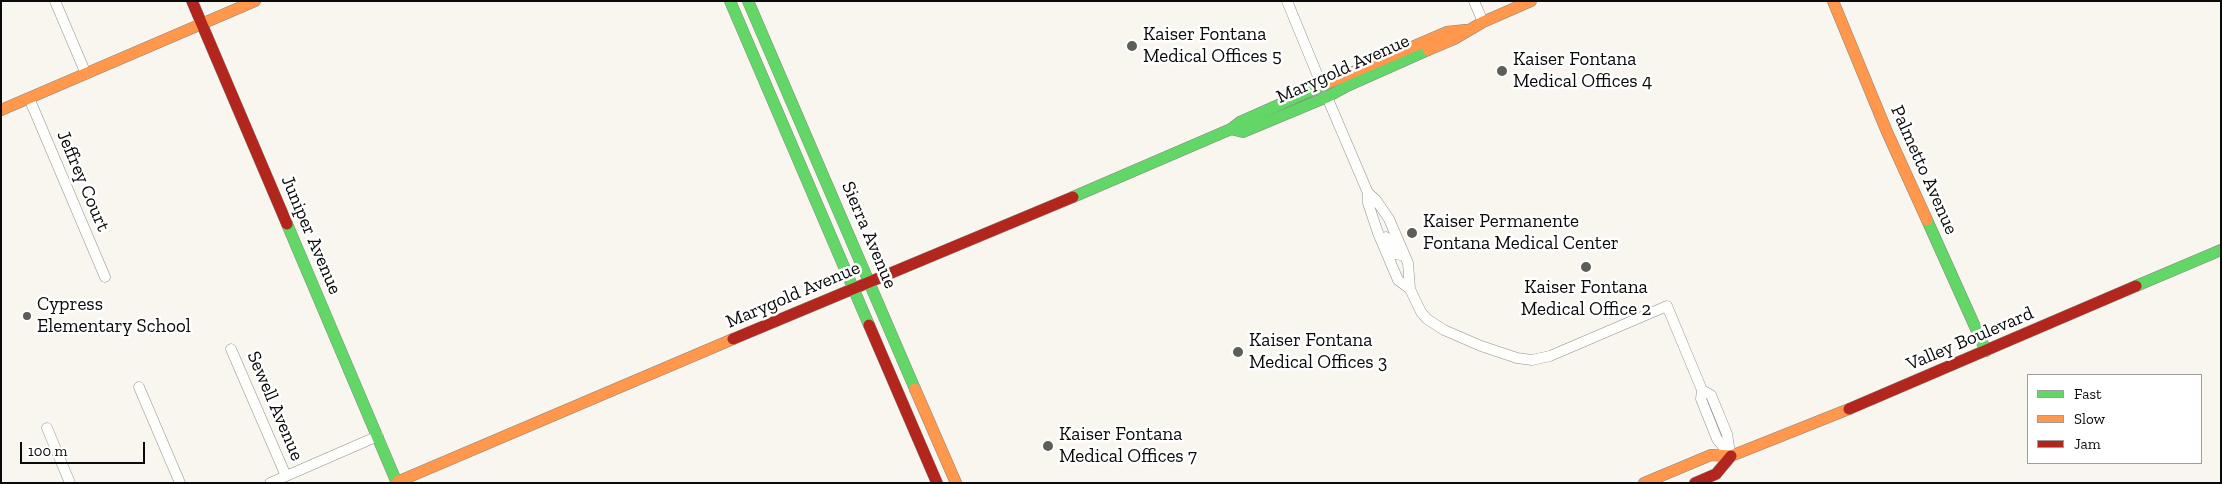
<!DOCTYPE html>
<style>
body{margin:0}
#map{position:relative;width:2222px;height:484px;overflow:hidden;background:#f8f6ee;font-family:"Zilla Slab",serif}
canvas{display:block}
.frame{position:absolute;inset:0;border:2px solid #0a0a0a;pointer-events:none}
.legend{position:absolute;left:2027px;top:374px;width:175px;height:90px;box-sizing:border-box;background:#fff;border:1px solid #9d9d9d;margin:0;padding:6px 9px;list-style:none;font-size:15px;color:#0a0a0a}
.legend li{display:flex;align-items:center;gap:10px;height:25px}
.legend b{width:25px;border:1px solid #9d9d9d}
.scale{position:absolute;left:20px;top:442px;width:125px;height:22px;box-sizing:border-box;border:2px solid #0a0a0a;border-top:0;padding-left:6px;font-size:15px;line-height:18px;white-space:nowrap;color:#0a0a0a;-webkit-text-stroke:4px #fff;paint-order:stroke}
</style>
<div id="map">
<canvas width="2222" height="484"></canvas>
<div class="frame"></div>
<ul class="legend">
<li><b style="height:6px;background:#63d668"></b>Fast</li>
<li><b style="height:6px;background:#ff974d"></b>Slow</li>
<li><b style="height:6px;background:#b3261e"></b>Jam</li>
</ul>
<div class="scale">100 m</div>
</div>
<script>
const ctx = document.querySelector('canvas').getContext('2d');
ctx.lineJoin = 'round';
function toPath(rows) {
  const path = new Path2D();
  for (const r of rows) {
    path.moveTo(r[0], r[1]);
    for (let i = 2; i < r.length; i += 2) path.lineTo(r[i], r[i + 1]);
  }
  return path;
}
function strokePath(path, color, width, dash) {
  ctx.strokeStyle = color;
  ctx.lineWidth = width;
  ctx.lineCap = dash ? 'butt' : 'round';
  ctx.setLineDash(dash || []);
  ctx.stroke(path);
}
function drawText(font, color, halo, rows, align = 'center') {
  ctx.font = font + ' "Zilla Slab",serif';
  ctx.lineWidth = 5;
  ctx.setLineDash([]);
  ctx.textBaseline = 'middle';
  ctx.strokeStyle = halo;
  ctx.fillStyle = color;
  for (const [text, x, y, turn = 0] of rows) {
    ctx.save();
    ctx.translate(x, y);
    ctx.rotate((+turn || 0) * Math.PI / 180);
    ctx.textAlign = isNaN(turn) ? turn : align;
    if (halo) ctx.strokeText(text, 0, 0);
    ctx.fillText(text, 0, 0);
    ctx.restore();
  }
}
const street = toPath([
 [55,1,86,74],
 [1287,1,1322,86],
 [1474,1,1483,22],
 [1327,97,1368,193,1368,203,1378,233,1398,280,1410,289,1421,312,1427,319,1444,330,1481,346,1517,358,1532,360,1550,356,1667,306,1702,390,1701,399,1717,439,1731,456],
 [29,98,105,277],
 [1368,193,1376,200,1389,219,1408,263,1410,289],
 [1386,237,1396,254,1405,256],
 [231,349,286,476],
 [139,387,180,483],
 [1702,390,1711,395,1727,434,1730,453],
 [47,428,70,483],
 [270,483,378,436]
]);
const fast = toPath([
 [730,1,869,325],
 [748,1,915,389],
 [1231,129,1243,132,1327,97,1347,86,1428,50],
 [1073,197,1231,129,1240,122,1328,83],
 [1927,220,1986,351],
 [287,224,397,483],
 [2136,286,2221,250]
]);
const slow = toPath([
 [1833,1,1887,132,1927,220],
 [1428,50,1454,39,1483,22,1531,1],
 [1328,83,1447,32,1466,30],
 [1,110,255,1],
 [915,389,956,483],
 [397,482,733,339],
 [1644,483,1711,455,1731,456,1849,409]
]);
const jam = toPath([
 [192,1,287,224],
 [869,325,937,483],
 [733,339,1073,197],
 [1849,409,2136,286],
 [1695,483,1716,474,1731,456]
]);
strokePath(street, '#91908d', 11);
strokePath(fast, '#888783', 12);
strokePath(slow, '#888783', 12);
strokePath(jam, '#888783', 12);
strokePath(street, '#fefefc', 10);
strokePath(fast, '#63d668', 11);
strokePath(slow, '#ff974d', 11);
strokePath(jam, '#b3261e', 11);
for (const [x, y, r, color] of [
 [1132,46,6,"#5d5d5a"],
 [1502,71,6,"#5d5d5a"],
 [1412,233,6,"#5d5d5a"],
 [1586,267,6,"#5d5d5a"],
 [27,316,5,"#5d5d5a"],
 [1238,352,6,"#5d5d5a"],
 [1048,446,6,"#5d5d5a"]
]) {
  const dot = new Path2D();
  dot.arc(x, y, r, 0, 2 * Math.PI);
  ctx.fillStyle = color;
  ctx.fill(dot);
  strokePath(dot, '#fff', 2);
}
drawText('19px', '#0a0a0a', '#fff', [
 ["Kaiser Fontana",1143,35],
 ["Medical Offices 5",1143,57],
 ["Kaiser Fontana",1513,60],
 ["Medical Offices 4",1513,82],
 ["Kaiser Permanente",1423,222],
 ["Fontana Medical Center",1423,244],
 ["Kaiser Fontana",1586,288,"center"],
 ["Medical Office 2",1586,310,"center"],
 ["Cypress",37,305],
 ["Elementary School",37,327],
 ["Kaiser Fontana",1249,341],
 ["Medical Offices 3",1249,363],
 ["Kaiser Fontana",1059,435],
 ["Medical Offices 7",1059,457]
], 'left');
drawText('19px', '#0a0a0a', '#fff', [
 ["Marygold Avenue",1343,69,-24],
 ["Palmetto Avenue",1924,170,66],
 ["Jeffrey Court",83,181,67],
 ["Juniper Avenue",311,235,67],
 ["Sierra Avenue",869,235,67],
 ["Marygold Avenue",793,295,-23],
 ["Valley Boulevard",1970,339,-23],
 ["Sewell Avenue",275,406,67]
]);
</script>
